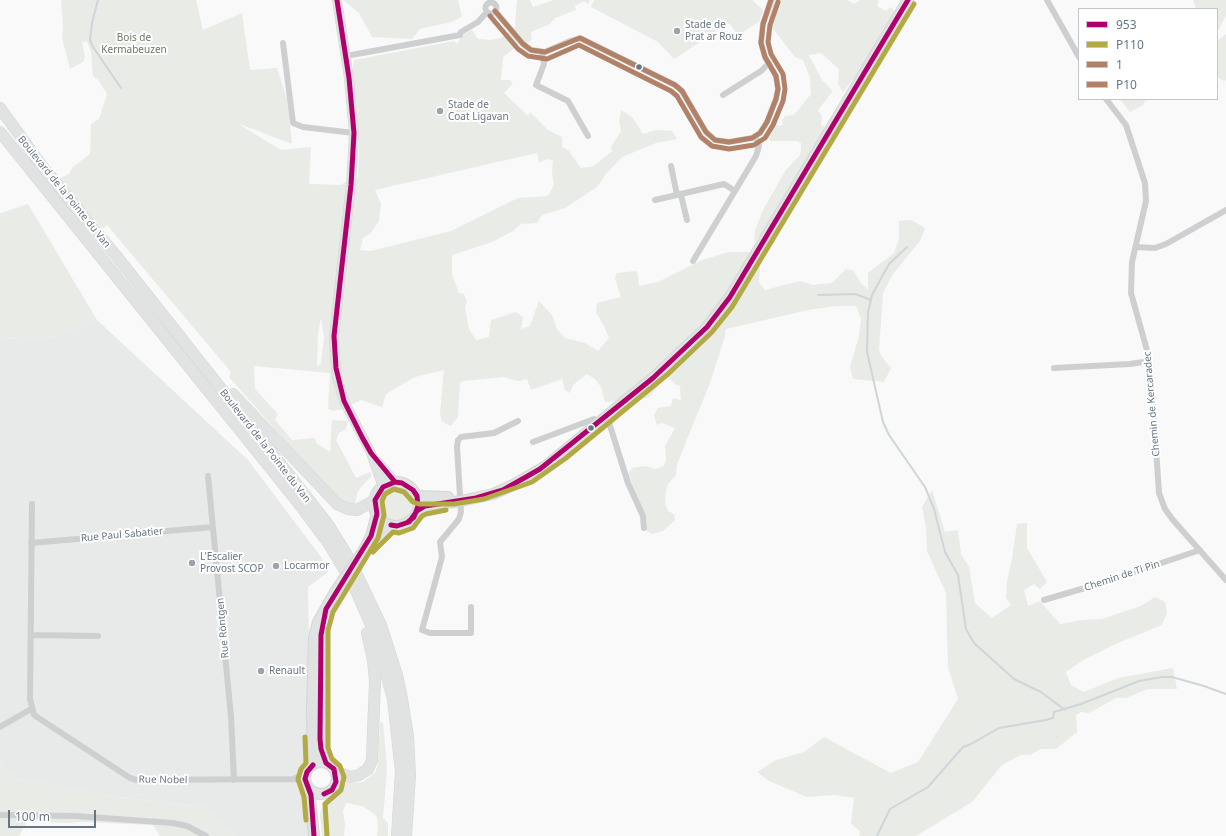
<!DOCTYPE html>
<meta charset="utf-8">
<style>
body{margin:0}
#map{position:relative;width:1226px;height:836px;overflow:hidden;background:#f9f9f9;font-family:"Noto Sans",sans-serif}
canvas{display:block}
.legend{position:absolute;left:1078px;top:8px;width:140px;height:92px;box-sizing:border-box;background:#fff;border:1px solid #c1c8cd;margin:0;padding:5px 7px;list-style:none;font-size:12px;color:#657683}
.legend li{display:flex;align-items:center;gap:8px;height:20px}
.legend b{width:20px;border:1px solid #c1c8cd}
.scale{position:absolute;left:8px;top:810px;width:88px;height:18px;box-sizing:border-box;border:2px solid #657683;border-top:0;padding-left:5px;font-size:12px;line-height:14px;white-space:nowrap;color:#657683;-webkit-text-stroke:3px #fff;paint-order:stroke}
</style>
<div id="map">
<canvas width="1226" height="836"></canvas>
<ul class="legend">
<li><b style="height:5px;background:#b0006b"></b>953</li>
<li><b style="height:5px;background:#b2aa42"></b>P110</li>
<li><b style="height:5px;background:#b18168"></b>1</li>
<li><b style="height:5px;background:#b18168"></b>P10</li>
</ul>
<div class="scale">100 m</div>
</div>
<script>
const ctx = document.querySelector('canvas').getContext('2d');
ctx.lineJoin = 'round';
function fill(path, color) {
  ctx.fillStyle = color;
  ctx.fill(path, 'evenodd');
}
function toPath(rows) {
  const path = new Path2D();
  for (const r of rows) {
    if (r.length === 3) {
      path.moveTo(r[0] + r[2], r[1]);
      path.arc(r[0], r[1], r[2], 0, 2 * Math.PI);
      continue;
    }
    path.moveTo(r[0], r[1]);
    for (let i = 2; i < r.length; i += 2) path.lineTo(r[i], r[i + 1]);
  }
  return path;
}
function strokePath(path, color, width, dash) {
  ctx.strokeStyle = color;
  ctx.lineWidth = width;
  ctx.lineCap = dash ? 'butt' : 'round';
  ctx.setLineDash(dash || []);
  ctx.stroke(path);
}
function drawText(font, color, halo, rows, align = 'center') {
  ctx.font = font + ' "Noto Sans",sans-serif';
  ctx.lineWidth = 4;
  ctx.setLineDash([]);
  ctx.textBaseline = 'middle';
  ctx.strokeStyle = halo;
  ctx.fillStyle = color;
  for (const [text, x, y, turn = 0] of rows) {
    ctx.save();
    ctx.translate(x, y);
    ctx.rotate((+turn || 0) * Math.PI / 180);
    ctx.textAlign = isNaN(turn) ? turn : align;
    if (halo) ctx.strokeText(text, 0, 0);
    ctx.fillText(text, 0, 0);
    ctx.restore();
  }
}
fill(toPath([
 [97,320,248,460,321,557,328,572,308,587,310,720,303,786,309,799,311,829,309,836,235,836,204,807,111,796,16,778,3,767,0,760,0,339,57,336]
]), '#e8e9e9');
fill(toPath([
 [61,0,196,0,203,30,242,13,250,70,277,68,287,99,292,144,237,123,281,150,311,147,309,184,340,185,356,177,358,178,359,145,357,103,352,77,354,60,454,41,457,44,462,35,472,30,478,39,491,40,501,38,515,27,517,0,530,0,533,7,554,0,590,0,588,4,584,1,575,6,576,10,555,18,550,24,531,32,532,39,527,44,523,41,503,57,501,80,510,80,513,83,504,93,528,116,530,112,548,130,562,137,562,147,568,150,581,168,594,166,612,151,611,147,621,131,619,121,621,110,632,117,643,134,657,130,672,131,677,139,656,143,622,157,607,173,597,187,565,208,542,215,537,223,521,224,513,231,492,242,452,255,452,275,459,293,464,294,467,302,465,308,469,329,476,340,489,337,491,320,516,312,523,317,521,329,530,326,539,301,552,315,557,329,565,338,585,343,598,351,609,338,604,326,596,312,597,303,621,297,615,278,617,273,637,271,639,286,658,282,702,260,729,252,749,252,760,267,759,282,765,290,800,281,813,285,832,283,846,269,854,271,860,282,868,290,868,273,894,253,899,239,899,221,911,220,925,228,920,241,893,274,883,293,879,350,882,357,891,368,884,382,853,379,850,367,859,336,861,319,856,306,836,306,808,310,726,329,725,336,710,383,677,464,676,475,668,484,666,490,665,503,668,511,674,514,675,520,663,531,652,534,647,531,647,520,628,474,632,468,646,466,655,469,663,467,666,460,665,446,675,428,662,423,657,425,654,415,658,408,671,406,673,398,681,400,680,386,675,384,667,376,648,398,605,402,601,387,595,379,587,374,573,385,570,393,565,390,562,379,531,390,527,379,518,381,503,377,463,381,460,383,458,417,451,426,442,422,440,414,444,370,415,377,386,394,382,407,361,400,351,405,348,403,343,409,333,411,328,409,330,373,254,366,255,389,278,414,275,420,292,440,315,438,316,443,330,452,332,420,348,421,346,429,339,433,336,440,356,478,370,472,372,475,358,491,354,507,345,504,319,479,229,377,231,372,107,225,103,229,58,179,69,174,73,167,90,154,91,124,99,119,107,94,98,80,93,76,91,52,87,41,82,42,85,58,83,62,70,69,62,38,63,26],
 [537,153,539,163,547,159,553,160,552,173,554,185,548,196,518,198,451,231,371,251,360,250,363,238,371,233,379,221,381,204,375,190],
 [321,318,324,337,321,363,317,367,318,333],
 [343,0,458,0,462,17,451,22,420,29,412,39,372,37,359,13],
 [594,0,752,0,763,10,759,22,738,35,729,23,674,59,658,42,591,7],
 [773,0,847,0,854,4,860,0,879,0,877,6,886,11,890,7,895,11,858,73,843,92,838,84,839,69,821,53,809,55,822,80,833,91,818,110,822,116,821,125,825,127,825,132,772,223,754,242,755,231,763,210,786,170,800,155,801,149,801,143,797,141,771,141,768,138,768,129,772,122,777,121,777,126,783,125,782,121,785,116,794,115,811,94,810,77,803,60,795,57,770,25,769,17],
 [1193,0,1226,0,1226,16,1217,32,1217,9,1196,9],
 [1226,34,1226,80,1224,81,1217,77,1217,41],
 [1120,99,1146,99,1143,105,1130,112],
 [28,204,97,320,57,336,0,339,0,212,1,213],
 [394,505,17],
 [932,490,945,532,958,530,961,554,969,567,975,603,992,618,1011,605,1006,598,1007,581,1012,559,1017,524,1027,523,1027,548,1047,582,1040,589,1034,584,1024,590,1028,606,1040,601,1060,624,1082,620,1102,619,1141,606,1155,597,1165,602,1167,613,1162,625,1120,642,1083,660,1066,672,1071,685,1084,692,1118,678,1173,668,1177,689,1148,689,1126,698,1116,698,1089,713,1081,712,1076,715,1077,732,1056,749,1041,749,1030,755,1021,755,1002,765,972,802,916,836,859,836,860,831,851,824,854,798,835,795,807,797,769,781,757,772,776,760,804,752,824,737,891,773,918,762,958,699,948,667,946,593,927,551,926,528,922,507],
 [383,722,387,769,383,818,388,823,388,836,377,836,378,827,377,817,373,813,362,806,346,803,343,811,345,825,344,836,322,836,320,814,322,808,333,801,332,799,344,783,363,782,375,772,378,764,380,723],
 [0,760,3,767,16,778,111,796,204,807,235,836,160,836,153,825,82,822,64,823,46,822,39,820,27,821,19,836,0,836]
]), '#e8ebe6');
strokePath(toPath([
 [98,0,92,23,90,40,93,47,121,88],
 [907,247,889,264,872,295,868,313,867,352,883,422,889,435,925,487,934,509,945,552,958,575,966,629,974,643,1014,679,1041,692,1065,710],
 [818,295,855,294,871,300],
 [877,836,890,809,928,787,963,747,971,744,999,728,1046,720,1053,718,1054,712,1081,704,1139,681,1162,677,1172,677,1204,686,1226,694]
]), '#ced6d9', 2);
const secondary = toPath([
 [337,0,349,78,354,133,351,185,334,336,335,357,337,377,344,401,371,453,383,487],
 [378,462,395,482]
]);
const primary = toPath([
 [396,504,22],
 [417,496,448,497],
 [417,511,428,505,461,501,493,494,513,485,546,466,653,378,707,327,730,297,908,0],
 [368,547,391,525],
 [362,553,371,536,377,514],
 [321,636,320,739,321,749,326,763],
 [321,778,16],
 [313,765,312,710,314,637,318,622,335,592],
 [309,789,314,836]
]);
const highway = toPath([
 [0,108,42,166,118,258,309,500,329,526,350,560,381,625,397,675,402,699,408,737,410,775,406,836],
 [0,132,296,500,329,544,345,571,357,593,375,634,393,699,401,772,397,836],
 [233,394,337,504,348,509,357,510,375,500],
 [336,772,350,777,359,775,368,769,372,760,375,681,373,660,367,633]
]);
strokePath(secondary, '#d5d6d7', 10);
strokePath(primary, '#d5d6d7', 12);
strokePath(highway, '#d5d6d6', 12);
strokePath(toPath([
 [1047,0,1079,57],
 [491,8,5.5],
 [495,11,523,44,531,50,545,52,570,41,580,38,675,85,682,91,706,132,715,140,729,142,752,138,760,133,767,122,776,99,778,89,776,76,765,57,761,43,763,24,771,0],
 [461,32,478,22,487,12],
 [283,43,293,123,303,127,354,133],
 [542,53,544,64,536,85,568,101,588,136],
 [346,56,460,35],
 [723,95,761,71,769,63],
 [1106,99,1126,125,1145,183,1146,201,1132,262,1131,293,1150,361,1159,493,1165,509,1173,520,1226,580],
 [671,166,677,195],
 [681,195,687,220],
 [655,200,724,184,735,191],
 [1136,247,1155,248,1166,244,1226,210],
 [693,261,756,156,759,146,755,137],
 [1054,368,1130,364,1150,361],
 [607,416,628,483,643,516,644,528],
 [533,442,594,419,598,424],
 [208,476,231,717,234,780],
 [32,504,30,699,34,715,130,778,137,780,294,779,306,783],
 [31,543,213,527],
 [1044,600,1105,582,1200,550],
 [471,607,471,633,430,633,422,630,442,557,440,542,459,519,461,512,457,447,458,440,461,437,494,433,518,421],
 [31,635,98,636],
 [0,727,31,709],
 [294,779,307,772],
 [0,815,75,816,173,823,187,826,206,836]
]), '#cecfd0', 6);
strokePath(secondary, '#e1e2e2', 9);
strokePath(primary, '#e1e2e2', 10);
strokePath(highway, '#e1e2e2', 11);
const primaryBridge = toPath([
 [335,592,362,553]
]);
strokePath(primaryBridge, '#d5d6d7', 12, []);
strokePath(primaryBridge, '#e1e2e2', 10);
strokePath(toPath([
 [337,0,349,78,354,133,351,185,334,336,336,368,344,401,362,437,371,453,395,482],
 [391,525,397,526,409,522,417,511,425,506,476,498,503,490,540,469,653,378,707,327,730,297,908,0],
 [326,763,321,749,320,739,321,635,326,609,371,536,377,514,375,500,383,487,395,482,402,483,413,490,417,496,418,506,414,517,408,522],
 [313,765,307,772,305,779,311,795,314,836],
 [324,794,332,790,336,782,334,769,326,763]
]), '#b0006b', 5);
strokePath(toPath([
 [373,552,393,532,399,533,413,528,422,516,426,514,446,510],
 [305,737,306,763,301,769,298,779,304,797,306,820],
 [327,836,325,804,341,790,344,777,340,766,332,759,328,748,328,630,333,612,378,538,384,515,382,501,385,494,394,489,404,492,413,502,419,504,454,504,484,499,532,482,566,458,668,374,712,332,732,307,914,4]
]), '#b2aa42', 5);
strokePath(toPath([
 [495,11,523,44,531,50,545,52,580,38,675,85,682,91,706,132,715,140,729,142,752,138,760,133,767,122,776,99,778,89,776,76,765,57,761,43,763,24,771,0]
]), '#b18168', 5);
strokePath(toPath([
 [490,16,518,49,528,56,547,59,579,45,671,91,677,96,701,137,712,146,729,149,754,145,765,138,773,125,783,101,785,89,783,74,771,54,768,42,770,25,778,2]
]), '#b18168', 5);
for (const [x, y, r, color] of [
 [677,31,4,"#99a4ac"],
 [639,67,3.5,"#657683"],
 [440,111,4,"#99a4ac"],
 [591,428,3.5,"#657683"],
 [192,563,4,"#99a4ac"],
 [276,566,4,"#99a4ac"],
 [261,671,4,"#99a4ac"]
]) {
  const dot = new Path2D();
  dot.arc(x, y, r, 0, 2 * Math.PI);
  ctx.fillStyle = color;
  ctx.fill(dot);
  strokePath(dot, '#fff', 1.5);
}
drawText('10px', '#657683', '#fff', [
 ["Stade de",685,25],
 ["Prat ar Rouz",685,37],
 ["Stade de",448,105],
 ["Coat Ligavan",448,117],
 ["L'Escalier",200,557],
 ["Provost SCOP",200,569],
 ["Locarmor",284,566],
 ["Renault",269,671]
], 'left');
drawText('10px', '#687a64', '#fff', [
 ["Bois de",134,38],
 ["Kermabeuzen",134,50]
]);
drawText('10px', '#657683', '#fff', [
 ["Boulevard de la Pointe du Van",64,192,51],
 ["Chemin de Kercaradec",1152,404,-95],
 ["Boulevard de la Pointe du Van",265,446,52],
 ["Rue Paul Sabatier",122,535,-5],
 ["Chemin de Ti Pin",1122,576,-18],
 ["Rue Röntgen",223,628,-95],
 ["Rue Nobel",163,780,1]
]);
</script>
